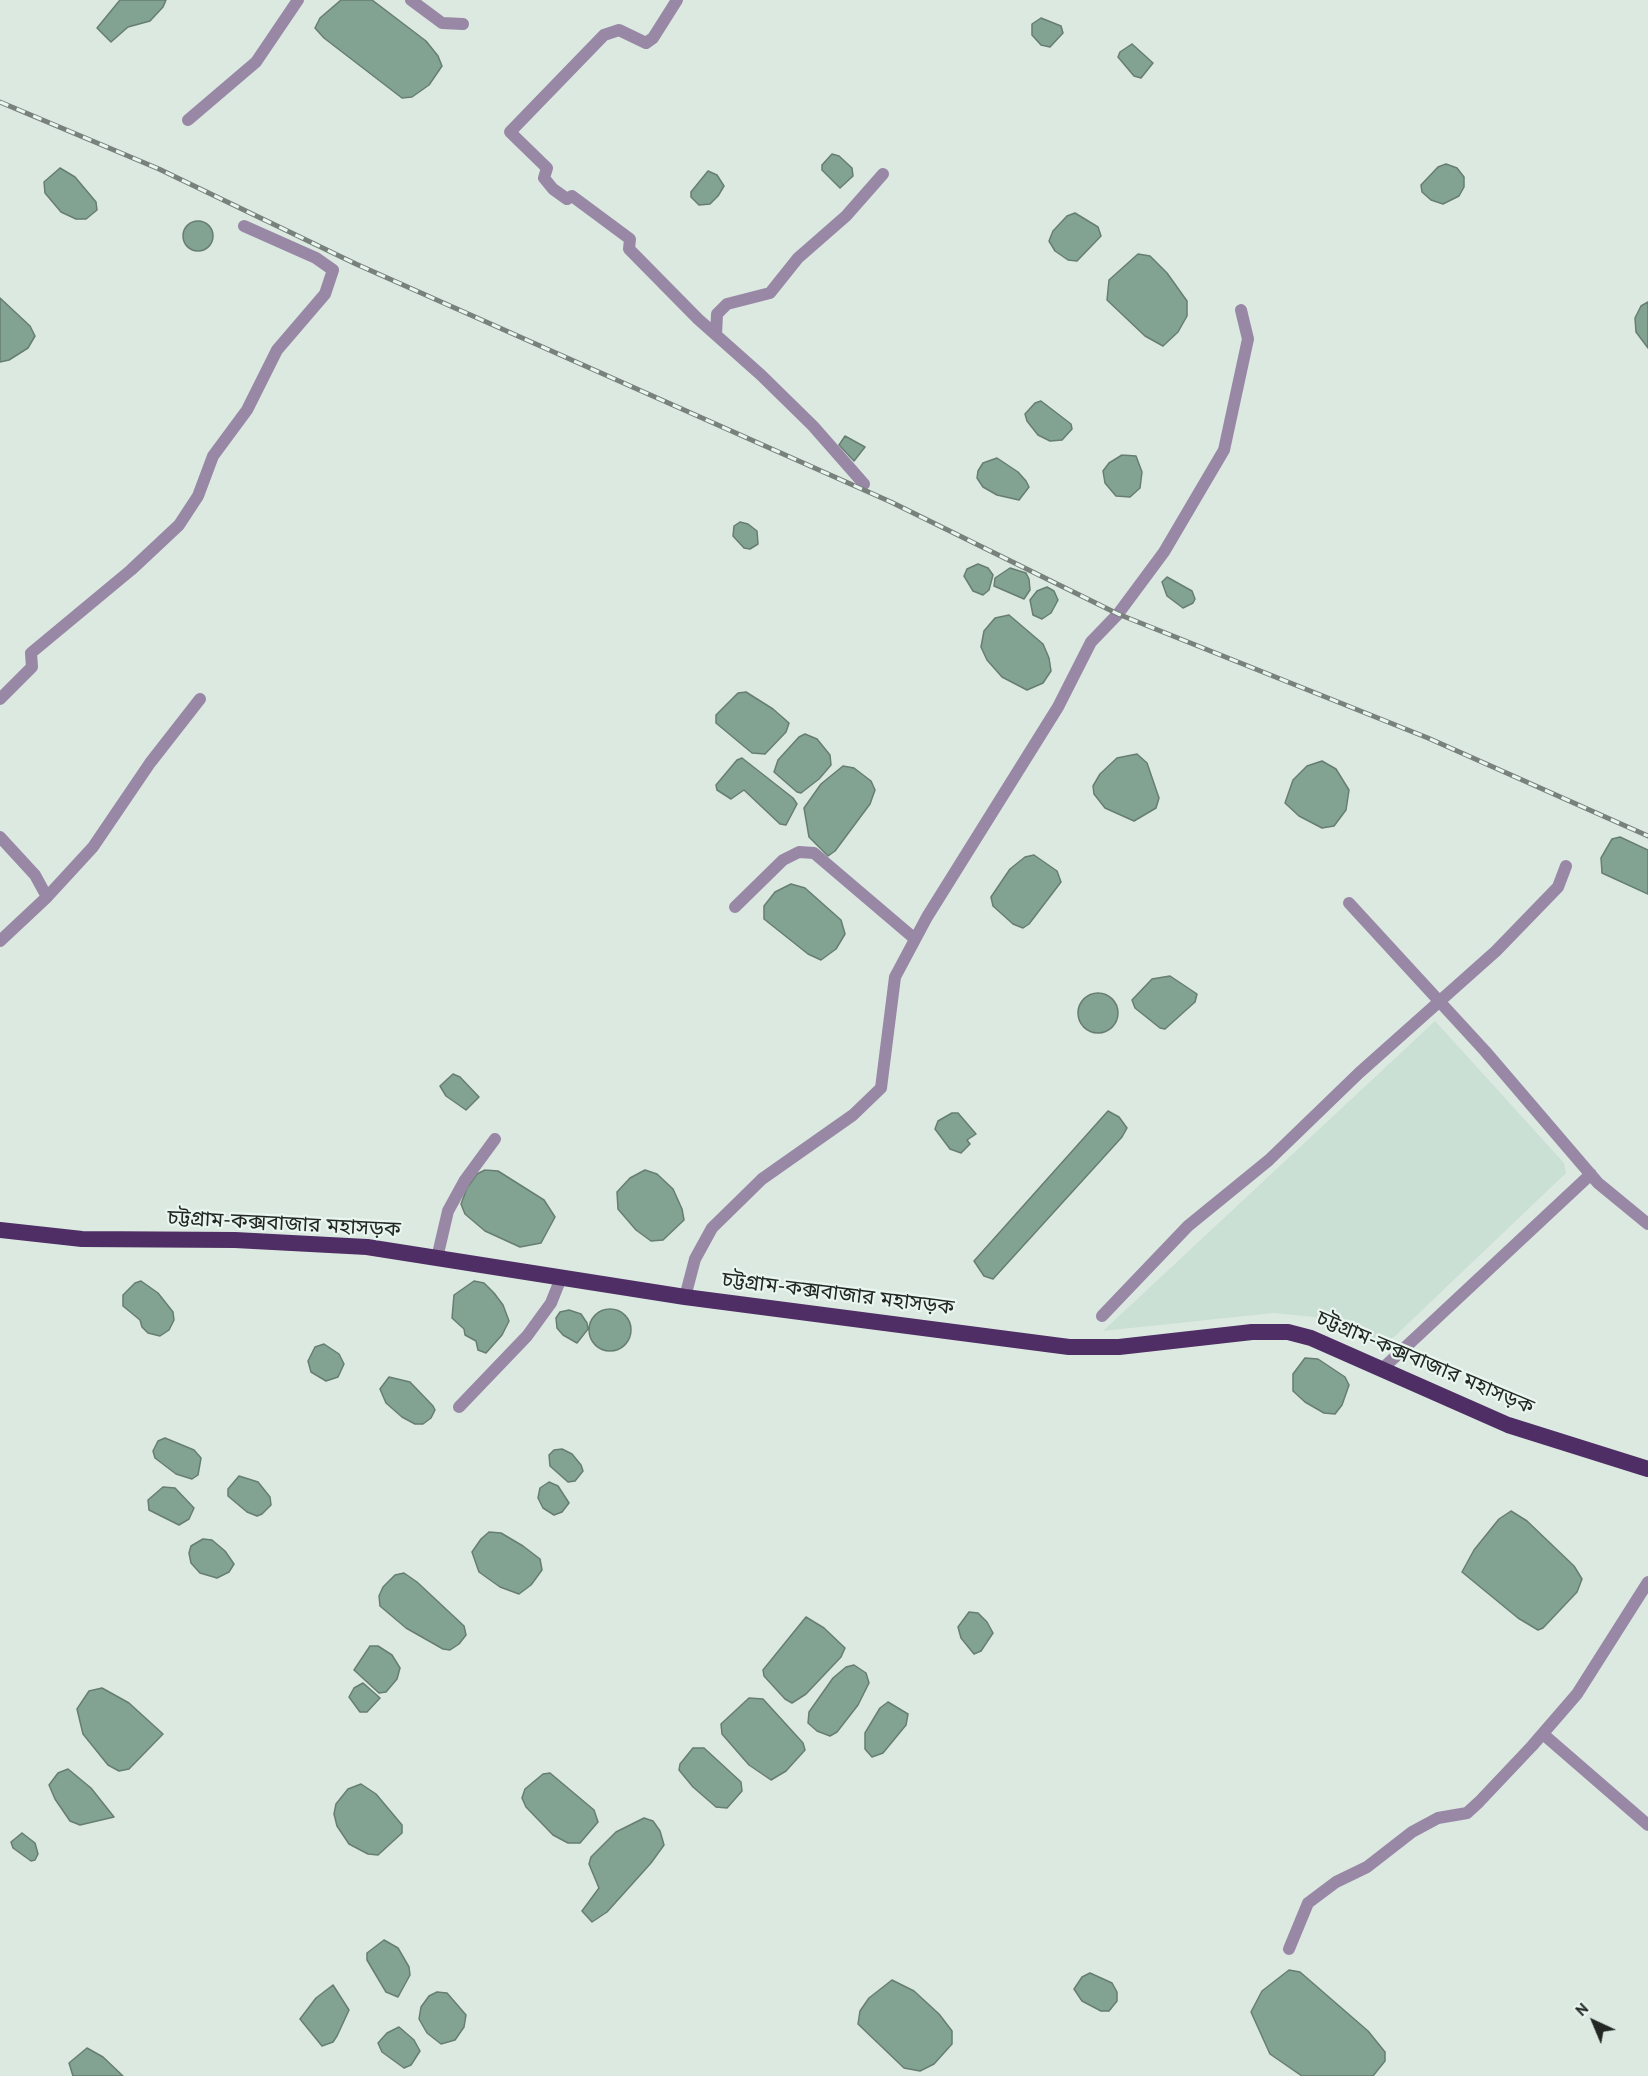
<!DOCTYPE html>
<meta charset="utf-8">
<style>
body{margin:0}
#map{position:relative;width:1648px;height:2076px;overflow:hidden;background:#dce9e1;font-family:"PT Sans",sans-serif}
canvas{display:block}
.north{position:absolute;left:1564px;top:1992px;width:60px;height:60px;-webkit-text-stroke:4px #e9f6ef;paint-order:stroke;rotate:316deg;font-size:16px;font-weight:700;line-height:24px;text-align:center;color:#222724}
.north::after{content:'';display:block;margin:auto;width:21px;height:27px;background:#222724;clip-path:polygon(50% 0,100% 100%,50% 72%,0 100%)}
</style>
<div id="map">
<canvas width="1648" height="2076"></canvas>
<div class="north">N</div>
</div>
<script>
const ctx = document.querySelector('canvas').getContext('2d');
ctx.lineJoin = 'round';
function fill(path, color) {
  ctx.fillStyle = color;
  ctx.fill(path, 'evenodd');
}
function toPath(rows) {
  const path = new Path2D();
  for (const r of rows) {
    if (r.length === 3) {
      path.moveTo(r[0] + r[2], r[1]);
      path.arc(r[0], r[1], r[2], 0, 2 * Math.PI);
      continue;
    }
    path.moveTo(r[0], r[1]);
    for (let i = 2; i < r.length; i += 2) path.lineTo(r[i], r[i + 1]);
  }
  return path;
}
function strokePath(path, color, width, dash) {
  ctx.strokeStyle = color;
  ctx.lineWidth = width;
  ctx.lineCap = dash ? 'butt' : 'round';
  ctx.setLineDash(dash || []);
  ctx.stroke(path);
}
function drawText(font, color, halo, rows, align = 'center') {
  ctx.font = font + ' "PT Sans","Noto Sans Bengali",sans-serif';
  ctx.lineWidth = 4.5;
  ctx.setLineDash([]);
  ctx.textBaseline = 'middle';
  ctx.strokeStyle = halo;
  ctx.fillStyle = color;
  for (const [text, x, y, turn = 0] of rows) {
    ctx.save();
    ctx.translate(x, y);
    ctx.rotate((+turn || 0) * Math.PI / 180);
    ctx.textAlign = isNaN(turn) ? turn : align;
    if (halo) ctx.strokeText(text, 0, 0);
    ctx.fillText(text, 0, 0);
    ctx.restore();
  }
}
fill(toPath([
 [1435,1021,1564,1163,1566,1173,1394,1337,1378,1346,1315,1317,1273,1313,1103,1331]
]), '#cbe0d4');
const water = toPath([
 [120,0,166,0,163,7,150,21,128,27,111,42,97,28,120,0],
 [341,0,372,0,426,41,438,56,442,66,429,85,412,97,402,98,324,38,315,28,320,18,341,0],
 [1041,18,1061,26,1063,33,1050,47,1041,45,1032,35,1032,24,1041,18],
 [1132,44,1153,63,1141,78,1134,76,1118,57,1120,52,1132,44],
 [832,154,839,156,852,168,853,176,840,188,822,170,822,165,832,154],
 [1446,164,1457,168,1464,177,1464,187,1459,196,1443,204,1431,200,1422,192,1421,185,1438,167,1446,164],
 [60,168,75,177,96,202,97,210,86,219,76,219,61,212,45,193,44,182,60,168],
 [708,171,717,175,724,186,718,196,710,204,699,205,691,197,691,192,708,171],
 [1075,213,1098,227,1101,236,1077,261,1068,260,1055,251,1049,241,1053,231,1067,216,1075,213],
 [198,236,15],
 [1138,254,1150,256,1167,273,1187,301,1187,316,1178,332,1163,346,1145,336,1107,300,1109,280,1138,254],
 [0,298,30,326,35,336,28,348,9,360,0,362,0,298],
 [1648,302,1648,348,1636,332,1635,318,1641,306,1648,302],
 [1041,401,1071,424,1072,429,1062,440,1050,441,1038,435,1027,421,1025,414,1035,403,1041,401],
 [845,436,865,447,854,461,839,445,845,436],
 [1122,455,1136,456,1142,472,1140,488,1130,497,1116,496,1105,483,1103,471,1109,463,1122,455],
 [997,458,1018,472,1026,481,1029,487,1019,500,997,495,983,487,977,478,978,471,983,463,997,458],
 [740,522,748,524,757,531,758,544,750,549,744,548,733,536,734,526,740,522],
 [978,564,988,568,993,575,989,590,983,595,973,591,964,576,967,569,978,564],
 [1010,568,1026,573,1029,579,1030,590,1024,599,994,586,995,578,1010,568],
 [1167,577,1192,591,1195,599,1193,603,1183,608,1167,596,1162,582,1167,577],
 [1047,587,1054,591,1058,600,1051,613,1042,619,1033,615,1030,600,1037,591,1047,587],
 [1009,615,1043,644,1049,658,1051,671,1043,683,1027,690,1002,677,987,660,981,647,984,631,995,618,1009,615],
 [746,692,773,709,789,723,786,732,765,754,752,753,716,723,716,715,738,693,746,692],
 [805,734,817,739,830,755,831,765,819,779,801,793,797,792,774,772,778,760,799,737,805,734],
 [1137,754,1147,763,1159,798,1156,808,1134,821,1105,808,1094,794,1093,786,1100,774,1117,758,1137,754],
 [742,758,793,798,797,804,786,825,780,824,744,790,731,799,717,790,716,785,737,760,742,758],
 [1322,761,1336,769,1349,790,1346,810,1334,826,1322,828,1299,816,1285,803,1293,780,1307,766,1322,761],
 [843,766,854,768,871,781,875,790,870,804,835,851,828,856,809,837,804,808,821,784,843,766],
 [1620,837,1648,850,1648,894,1602,873,1601,858,1612,839,1620,837],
 [1034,855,1057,871,1061,882,1029,924,1023,928,1013,924,993,906,991,897,1010,869,1025,857,1034,855],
 [791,884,805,888,841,920,845,934,836,949,821,960,808,954,764,919,764,906,775,892,791,884],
 [1170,976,1197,994,1195,1002,1165,1029,1160,1028,1135,1008,1132,1000,1152,979,1170,976],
 [1098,1013,20],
 [453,1074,460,1077,479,1097,466,1110,446,1096,440,1086,453,1074],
 [1108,1111,1119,1117,1127,1128,1122,1137,993,1279,984,1276,974,1261,1108,1111],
 [952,1113,958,1113,976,1134,967,1140,970,1144,961,1153,950,1149,935,1129,938,1121,952,1113],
 [485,1170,498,1171,544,1200,555,1217,541,1243,520,1247,485,1231,465,1214,461,1204,467,1188,477,1174,485,1170],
 [645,1170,657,1174,673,1189,682,1209,684,1220,663,1240,651,1241,636,1230,618,1209,617,1192,630,1178,645,1170],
 [141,1281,158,1293,173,1312,174,1320,169,1330,160,1336,148,1333,142,1327,140,1320,123,1306,123,1295,135,1283,141,1281],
 [474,1281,484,1283,494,1293,503,1305,509,1321,502,1335,486,1353,478,1350,476,1341,465,1335,464,1329,452,1318,454,1295,474,1281],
 [610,1330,21],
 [569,1310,581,1314,587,1323,588,1329,577,1343,563,1335,557,1328,556,1318,560,1312,569,1310],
 [324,1344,339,1354,344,1364,338,1377,326,1381,311,1372,308,1361,315,1347,324,1344],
 [1305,1358,1318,1359,1345,1377,1349,1385,1342,1405,1335,1414,1324,1413,1305,1402,1293,1391,1293,1374,1305,1358],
 [389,1377,410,1382,433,1406,435,1410,431,1418,423,1424,415,1424,402,1417,386,1403,380,1389,389,1377],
 [165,1438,194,1450,201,1458,198,1475,192,1479,176,1474,155,1458,153,1451,158,1441,165,1438],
 [562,1449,572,1454,581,1465,583,1471,575,1481,568,1482,550,1466,549,1455,554,1450,562,1449],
 [239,1476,258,1482,270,1497,271,1505,262,1514,257,1516,247,1512,228,1496,228,1489,239,1476],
 [549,1482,558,1486,569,1503,562,1512,554,1515,543,1508,538,1498,540,1488,549,1482],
 [163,1487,175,1488,194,1508,189,1519,179,1525,149,1510,148,1500,163,1487],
 [1511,1511,1527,1521,1574,1566,1582,1579,1577,1592,1543,1628,1538,1630,1518,1618,1462,1572,1474,1550,1499,1519,1511,1511],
 [489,1532,501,1533,523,1546,540,1559,542,1570,531,1585,519,1594,500,1587,479,1572,472,1552,481,1539,489,1532],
 [203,1539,212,1540,225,1551,234,1564,229,1572,217,1578,200,1573,191,1563,189,1553,191,1546,203,1539],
 [404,1573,417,1582,464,1626,466,1635,459,1644,450,1650,443,1649,406,1628,380,1606,379,1596,383,1587,395,1575,404,1573],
 [969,1612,978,1613,987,1622,993,1633,981,1651,974,1654,961,1638,958,1627,969,1612],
 [806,1617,824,1628,845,1648,841,1657,806,1694,792,1703,785,1699,764,1676,763,1670,806,1617],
 [370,1646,378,1646,392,1655,400,1668,397,1679,386,1692,379,1693,354,1670,370,1646],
 [854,1665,866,1673,869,1683,858,1705,837,1732,830,1736,817,1731,808,1723,809,1712,833,1678,846,1667,854,1665],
 [363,1683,380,1698,367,1712,360,1712,349,1697,354,1688,363,1683],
 [102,1688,129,1703,163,1734,129,1769,119,1771,108,1765,83,1734,77,1709,89,1691,102,1688],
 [749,1698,763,1699,803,1743,805,1750,786,1771,771,1780,749,1765,722,1734,721,1724,749,1698],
 [888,1702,908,1714,906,1725,883,1753,872,1757,865,1749,865,1733,880,1708,888,1702],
 [693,1748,704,1748,741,1782,742,1791,727,1808,716,1807,693,1787,679,1770,680,1764,693,1748],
 [68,1769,91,1788,114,1817,80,1825,70,1821,55,1799,49,1785,58,1773,68,1769],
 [550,1773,594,1810,598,1822,580,1843,568,1843,553,1835,526,1807,522,1798,525,1789,543,1774,550,1773],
 [361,1784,376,1794,402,1825,402,1833,378,1855,368,1854,349,1844,337,1826,334,1814,336,1804,348,1789,361,1784],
 [644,1818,653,1821,660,1831,664,1845,651,1863,607,1912,592,1922,582,1911,599,1888,589,1864,591,1857,616,1832,644,1818],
 [22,1833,35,1843,38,1854,35,1860,31,1861,13,1848,11,1842,22,1833],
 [384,1940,398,1948,409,1967,410,1975,398,1997,386,1992,367,1960,367,1953,384,1940],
 [1289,1970,1300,1972,1368,2031,1385,2052,1385,2061,1373,2076,1302,2076,1270,2054,1251,2012,1262,1991,1289,1970],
 [1090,1973,1112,1983,1117,1992,1117,2001,1109,2011,1101,2011,1082,2001,1074,1989,1082,1977,1090,1973],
 [892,1980,914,1991,939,2014,952,2031,952,2044,934,2064,920,2071,904,2068,858,2024,860,2011,869,1998,892,1980],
 [333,1985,349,2010,337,2036,333,2042,322,2046,300,2019,316,1998,333,1985],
 [437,1992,447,1993,466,2015,464,2027,455,2040,441,2044,427,2033,419,2019,421,2007,429,1996,437,1992],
 [399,2027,414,2040,420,2051,411,2065,404,2068,382,2052,378,2043,387,2033,399,2027],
 [87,2048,103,2057,123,2076,73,2076,69,2063,87,2048]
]);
fill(water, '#83a392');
strokePath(water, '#667e71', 1.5);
strokePath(toPath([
 [411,0,442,23,463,24],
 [677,0,653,38,646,43,619,30,604,35,510,132,547,168,544,178,553,189,567,199,572,196,630,239,629,249,698,319,761,375,813,426,864,484],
 [188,120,256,62,298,0],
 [716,335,717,314,727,304,770,293,798,258,846,216,883,174],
 [0,699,32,667,31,653,131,570,179,525,198,496,213,456,247,410,277,350,325,294,333,270,316,258,244,226],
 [0,837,35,875,47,897,0,941],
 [47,897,93,847,150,763,200,699],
 [1349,903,1485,1051,1598,1183,1648,1224],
 [735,907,783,860,799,852,814,853,915,939],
 [437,1258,448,1211,465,1180,495,1139],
 [685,1297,695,1259,712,1228,762,1179,853,1115,881,1088,895,977,927,917,1058,707,1091,642,1118,614,1164,552,1224,450,1248,339,1241,310],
 [1102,1316,1188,1226,1269,1160,1359,1073,1496,951,1558,887,1566,866],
 [1381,1370,1591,1174],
 [459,1407,527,1336,551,1303,561,1278],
 [1543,1734,1648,1825],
 [1289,1949,1308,1903,1336,1882,1367,1867,1412,1832,1438,1818,1467,1813,1479,1802,1532,1746,1577,1694,1648,1582]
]), '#9888a6', 12);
strokePath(toPath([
 [0,1230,82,1239,235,1240,367,1247,685,1297,1069,1347,1119,1347,1252,1332,1288,1332,1311,1338,1508,1425,1648,1469]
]), '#4e2e64', 16);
const rail = toPath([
 [0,102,159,169,356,264,891,502,1118,614,1428,738,1648,836]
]);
strokePath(rail, '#78817c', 5);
strokePath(rail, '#e9f6ef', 3, [9]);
drawText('21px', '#222724', '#e9f6ef', [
 ["চট্টগ্রাম-কক্সবাজার মহাসড়ক",284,1224,3],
 ["চট্টগ্রাম-কক্সবাজার মহাসড়ক",838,1294,7],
 ["চট্টগ্রাম-কক্সবাজার মহাসড়ক",1425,1363,23]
]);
</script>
